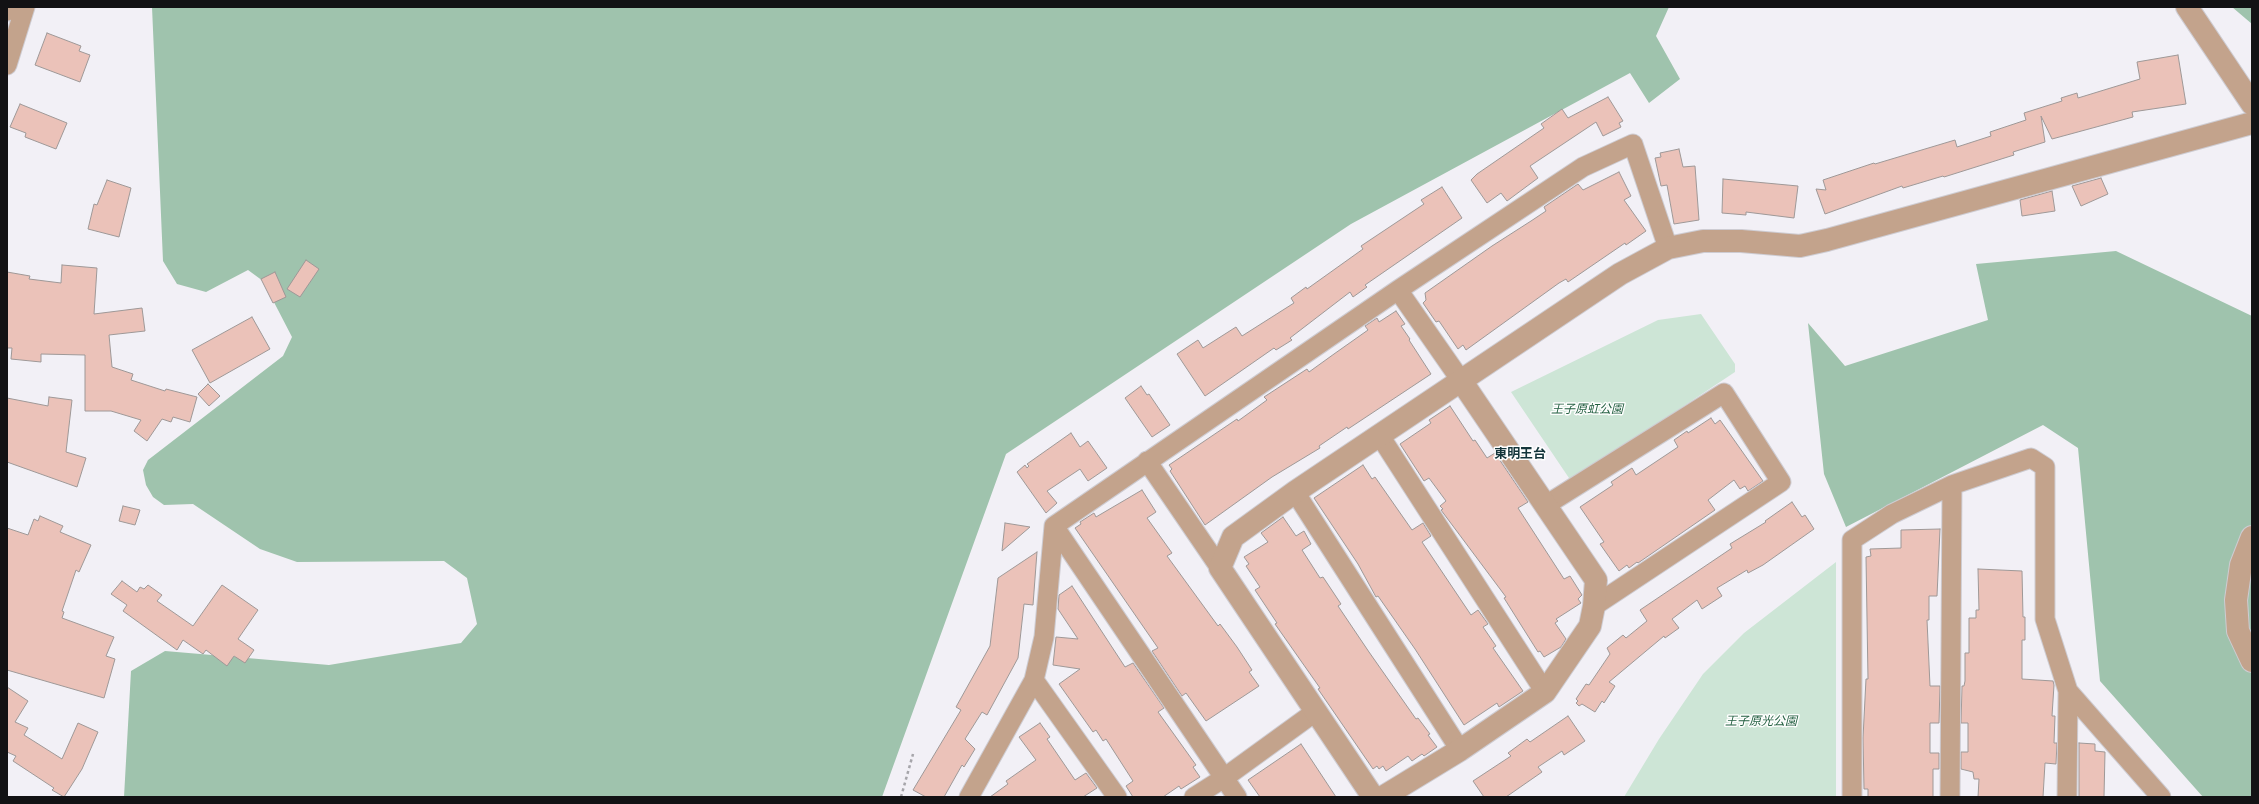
<!DOCTYPE html>
<meta charset="utf-8">
<style>
body{margin:0}
#map{position:relative;width:2259px;height:804px;overflow:hidden;background:#f2f0f6;font-family:"Libre Baskerville",serif}
canvas{display:block}
.frame{position:absolute;inset:0;border:8px solid #121214;pointer-events:none}
</style>
<div id="map">
<canvas width="2259" height="804"></canvas>
<div class="frame"></div>
</div>
<script>
const ctx = document.querySelector('canvas').getContext('2d');
ctx.lineJoin = 'round';
function fill(path, color) {
  ctx.fillStyle = color;
  ctx.fill(path, 'evenodd');
}
function toPath(rows) {
  const path = new Path2D();
  for (const r of rows) {
    path.moveTo(r[0], r[1]);
    for (let i = 2; i < r.length; i += 2) path.lineTo(r[i], r[i + 1]);
  }
  return path;
}
function strokePath(path, color, width, dash) {
  ctx.strokeStyle = color;
  ctx.lineWidth = width;
  ctx.lineCap = dash ? 'butt' : 'round';
  ctx.setLineDash(dash || []);
  ctx.stroke(path);
}
function drawText(font, color, halo, rows, align = 'center') {
  ctx.font = font + ' "Libre Baskerville","Noto Sans JP",serif';
  ctx.lineWidth = 3;
  ctx.setLineDash([]);
  ctx.textBaseline = 'middle';
  ctx.strokeStyle = halo;
  ctx.fillStyle = color;
  for (const [text, x, y, turn = 0] of rows) {
    ctx.save();
    ctx.translate(x, y);
    ctx.rotate((+turn || 0) * Math.PI / 180);
    ctx.textAlign = isNaN(turn) ? turn : align;
    if (halo) ctx.strokeText(text, 0, 0);
    ctx.fillText(text, 0, 0);
    ctx.restore();
  }
}
fill(toPath([
 [1701,314,1735,364,1735,372,1571,481,1511,392,1658,320],
 [1836,562,1836,797,1624,797,1659,739,1703,674,1744,633]
]), '#cde5d6');
fill(toPath([
 [152,7,1669,7,1656,36,1680,79,1649,103,1630,73,1351,224,1006,454,882,797,124,797,131,671,165,651,329,665,461,643,477,624,467,578,444,561,297,562,260,549,193,504,164,505,153,497,146,485,143,470,148,460,283,356,292,337,263,281,248,270,206,292,177,284,163,261],
 [2232,7,2252,7,2252,24],
 [2116,251,2252,316,2252,797,2203,797,2100,681,2078,448,2043,425,1846,527,1824,474,1808,323,1845,366,1988,320,1976,264]
]), '#9fc3ad');
const building = toPath([
 [47,33,81,46,79,51,90,55,80,82,35,65,47,33],
 [2178,55,2186,104,2132,112,2133,117,2052,139,2041,116,2045,142,2013,152,2014,155,1944,177,1943,176,1903,188,1902,186,1825,214,1816,189,1826,190,1823,180,1874,163,1875,164,1955,140,1957,147,1991,136,1990,132,2026,120,2024,113,2062,101,2061,98,2077,93,2078,98,2140,79,2137,62,2178,55],
 [1608,97,1623,121,1619,123,1621,127,1603,136,1596,122,1530,166,1538,178,1507,201,1501,193,1487,203,1471,180,1477,174,1544,128,1541,124,1562,109,1568,118,1608,97],
 [20,104,67,123,56,149,25,137,26,133,10,127,20,104],
 [1679,149,1683,167,1695,166,1699,220,1674,224,1667,185,1661,186,1655,158,1661,157,1660,153,1679,149],
 [1619,172,1631,196,1624,200,1646,231,1626,245,1625,243,1568,282,1566,279,1559,283,1466,350,1463,345,1458,349,1439,321,1436,322,1423,303,1426,300,1425,293,1492,246,1531,221,1546,211,1544,207,1578,184,1583,190,1619,172],
 [2101,178,2108,194,2081,206,2072,186,2101,178],
 [1723,179,1798,186,1794,218,1746,212,1746,215,1722,213,1723,179],
 [107,180,131,188,119,237,88,229,94,204,97,205,107,180],
 [1442,187,1462,218,1365,285,1367,287,1353,297,1350,292,1290,338,1292,340,1276,350,1274,348,1205,396,1177,354,1198,340,1203,348,1236,327,1242,336,1294,303,1291,298,1306,287,1307,289,1363,249,1361,246,1424,204,1421,200,1442,187],
 [2052,191,2055,211,2022,216,2020,200,2052,191],
 [306,260,319,269,300,297,287,289,306,260],
 [62,265,97,268,94,314,142,308,145,331,109,335,112,367,133,374,131,380,165,391,166,389,197,397,190,422,173,417,171,422,162,419,147,441,134,431,141,420,111,411,85,411,85,355,41,354,41,362,11,359,12,348,7,348,7,272,30,276,29,279,61,283,62,265],
 [275,272,286,297,273,303,261,279,275,272],
 [1396,311,1405,324,1401,326,1410,339,1409,340,1431,374,1348,429,1347,427,1319,446,1320,448,1272,477,1205,525,1170,471,1172,469,1169,465,1237,419,1238,421,1267,400,1264,397,1307,369,1309,372,1334,354,1368,330,1365,326,1377,318,1379,322,1396,311],
 [252,317,270,349,210,383,192,350,252,317],
 [208,384,220,396,209,406,198,394,208,384],
 [1141,386,1147,395,1149,394,1170,425,1152,437,1125,398,1141,386],
 [49,397,72,400,66,452,86,458,77,487,7,462,7,398,48,406,49,397],
 [1450,406,1473,441,1475,440,1487,458,1495,453,1528,502,1518,508,1564,579,1570,576,1582,595,1578,599,1581,603,1556,619,1558,621,1555,623,1566,639,1561,647,1544,657,1540,651,1538,652,1504,598,1506,597,1441,510,1443,509,1440,506,1446,501,1429,478,1424,481,1400,444,1431,423,1429,420,1450,406],
 [1711,418,1715,424,1720,420,1763,481,1748,491,1745,486,1740,489,1734,480,1708,500,1715,510,1638,563,1637,562,1629,568,1627,565,1619,571,1600,544,1604,542,1580,507,1613,485,1611,482,1632,468,1636,475,1678,447,1674,440,1687,431,1688,433,1711,418],
 [1071,433,1080,447,1088,441,1107,468,1088,481,1080,469,1047,491,1057,503,1046,513,1017,472,1025,465,1027,468,1029,466,1027,464,1071,433],
 [1363,465,1372,479,1375,477,1412,530,1423,523,1431,536,1422,542,1471,615,1478,610,1488,624,1483,627,1496,646,1493,648,1523,691,1499,707,1497,703,1464,725,1415,649,1378,596,1376,597,1358,564,1314,498,1363,465],
 [1142,490,1156,512,1147,518,1172,553,1167,556,1218,626,1220,624,1237,647,1252,670,1249,672,1259,686,1206,721,1186,693,1182,696,1152,651,1158,648,1075,528,1081,524,1080,522,1094,513,1096,517,1142,490],
 [1792,502,1802,517,1805,515,1814,529,1763,565,1748,573,1747,570,1717,588,1722,596,1702,609,1697,600,1672,619,1679,628,1665,638,1664,636,1609,682,1615,686,1604,703,1602,701,1595,712,1582,704,1579,706,1576,703,1578,701,1576,699,1586,684,1589,685,1610,654,1607,648,1623,635,1626,638,1647,621,1640,610,1732,548,1730,544,1766,522,1765,521,1792,502],
 [123,506,140,510,135,525,119,521,123,506],
 [40,516,63,526,60,532,91,545,79,572,76,570,62,611,64,612,62,618,114,637,106,656,115,659,104,698,7,670,7,528,28,535,34,519,38,521,40,516],
 [1283,517,1296,536,1304,531,1311,544,1302,550,1320,578,1323,577,1341,604,1338,606,1369,652,1416,719,1418,718,1430,734,1428,735,1437,747,1424,756,1422,754,1412,761,1408,756,1386,771,1383,766,1379,769,1377,766,1373,769,1318,689,1320,688,1275,624,1277,623,1255,590,1260,587,1246,566,1249,564,1244,557,1268,542,1261,533,1283,517],
 [1005,523,1030,527,1002,551,1005,523],
 [1940,529,1937,596,1929,596,1929,620,1927,620,1930,686,1940,686,1939,723,1930,723,1930,753,1939,753,1939,769,1933,769,1933,797,1868,797,1868,789,1864,789,1863,738,1866,679,1868,679,1866,557,1871,556,1870,549,1901,548,1901,530,1940,529],
 [1037,552,1033,605,1024,604,1018,658,987,715,982,712,965,739,975,749,964,767,962,765,944,797,926,797,913,790,961,710,956,707,990,646,998,578,1037,552],
 [1978,569,2022,571,2023,617,2025,617,2025,640,2022,640,2022,679,2053,681,2054,685,2052,716,2055,716,2054,743,2057,743,2056,764,2045,763,2043,797,1978,797,1979,779,1974,779,1973,772,1961,769,1961,752,1968,752,1968,723,1961,723,1962,686,1964,686,1965,681,1965,653,1969,653,1969,618,1976,618,1976,610,1979,610,1978,569],
 [122,581,137,592,140,587,144,589,148,585,162,595,157,601,193,626,222,585,258,610,238,639,254,650,245,663,234,656,227,666,206,650,203,654,183,640,177,650,123,611,127,605,111,594,122,581],
 [1072,586,1125,667,1133,663,1164,708,1158,712,1196,765,1193,767,1200,777,1181,789,1179,786,1163,797,1133,797,1126,786,1133,781,1106,739,1103,741,1096,730,1093,732,1059,684,1080,669,1053,665,1056,637,1078,639,1058,609,1059,595,1072,586],
 [7,687,28,701,15,722,28,728,24,735,62,759,78,723,98,732,82,769,64,797,52,790,54,788,13,761,16,756,7,752,7,687],
 [1568,716,1585,741,1564,755,1562,751,1538,767,1542,772,1506,797,1484,797,1473,781,1511,756,1508,753,1527,739,1530,742,1568,716],
 [1040,723,1050,737,1047,739,1075,780,1086,773,1097,788,1083,797,990,797,1008,784,1006,781,1036,760,1019,737,1040,723],
 [2079,743,2095,744,2095,751,2105,752,2104,797,2079,797,2079,743],
 [1301,744,1336,797,1260,797,1248,780,1301,744]
]);
fill(building, '#ebc2b9');
strokePath(building, '#9e9897', 1);
const minor = toPath([
 [7,11,8,7],
 [7,65,25,7],
 [1398,290,1462,382],
 [1380,436,1545,692],
 [1147,461,1220,568],
 [1295,492,1460,750],
 [1546,505,1724,393,1781,482,1594,606],
 [1054,526,1237,797],
 [1034,680,1117,797],
 [2068,691,2161,797],
 [969,797,1034,680,1044,637,1054,526,1398,290,1583,167,1633,144,1668,248],
 [1194,797,1224,778,1315,712],
 [1852,797,1852,540,1892,514,1952,485,2031,458,2045,467,2045,619,2068,691,2067,797],
 [1950,797,1952,485]
]);
const tertiary = toPath([
 [2187,7,2252,104],
 [2252,537,2241,565,2236,600,2238,631,2252,661],
 [1373,797,1220,568,1233,537,1295,492,1620,274,1668,248,1703,241,1741,241,1800,246,1827,240,2252,123],
 [1383,797,1460,750,1545,692,1590,626,1594,606,1596,580,1462,382]
]);
strokePath(minor, '#ceccd2', 21);
strokePath(tertiary, '#ceccd2', 24);
strokePath(toPath([
 [901,797,913,754]
]), '#a6a5aa', 2.5, [3, 3]);
strokePath(minor, '#c3a38c', 19);
strokePath(tertiary, '#c3a38c', 22);
drawText('italic 12px', '#246042', '#fefefe', [
 ["王子原虹公園",1587,410],
 ["王子原光公園",1761,722]
]);
drawText('bold 13px', '#14353b', '#fefefe', [
 ["東明王台",1520,454]
]);
</script>
